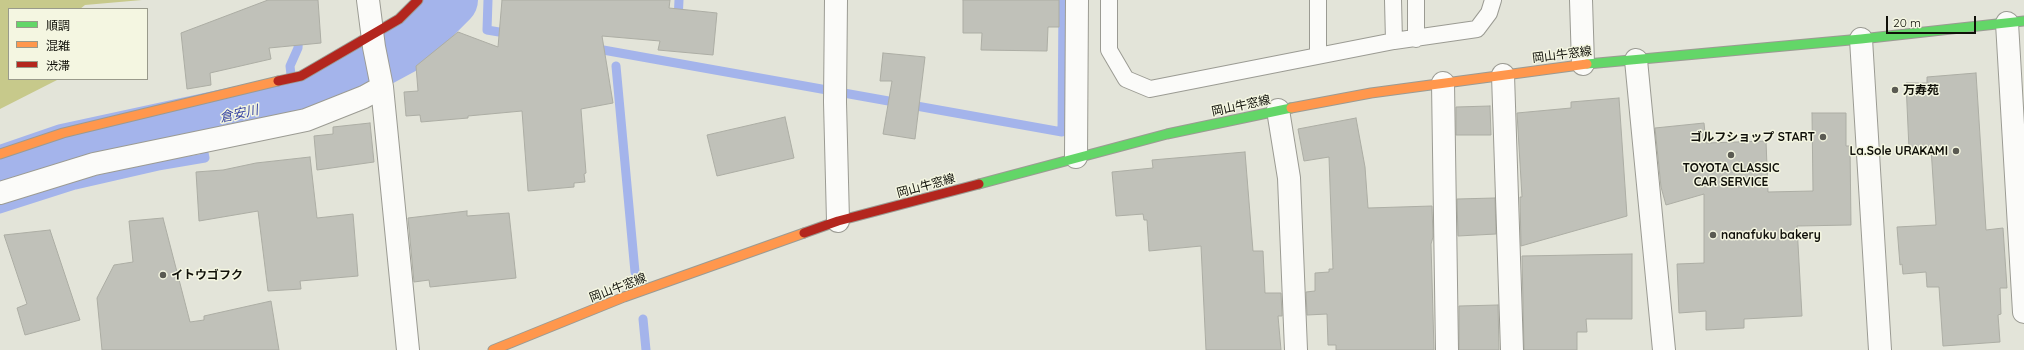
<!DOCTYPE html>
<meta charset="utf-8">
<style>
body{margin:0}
#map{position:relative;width:2024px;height:350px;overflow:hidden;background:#e3e4d9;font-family:Quicksand,"Noto Sans JP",sans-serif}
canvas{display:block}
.legend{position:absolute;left:8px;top:8px;width:140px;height:72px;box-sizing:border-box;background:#f4f6e1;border:1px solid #999a8b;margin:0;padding:5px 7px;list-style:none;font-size:12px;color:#101009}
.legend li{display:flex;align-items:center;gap:8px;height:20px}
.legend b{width:20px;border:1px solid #999a8b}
.scale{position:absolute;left:1886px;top:16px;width:90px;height:18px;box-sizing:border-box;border:2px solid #101009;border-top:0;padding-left:5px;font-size:12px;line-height:14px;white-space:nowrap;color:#101009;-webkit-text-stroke:3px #f4f6e1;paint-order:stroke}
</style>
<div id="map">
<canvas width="2024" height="350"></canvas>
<ul class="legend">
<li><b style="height:5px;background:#63d668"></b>順調</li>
<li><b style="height:5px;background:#ff974d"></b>混雑</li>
<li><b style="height:5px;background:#b3261e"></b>渋滞</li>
</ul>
<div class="scale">20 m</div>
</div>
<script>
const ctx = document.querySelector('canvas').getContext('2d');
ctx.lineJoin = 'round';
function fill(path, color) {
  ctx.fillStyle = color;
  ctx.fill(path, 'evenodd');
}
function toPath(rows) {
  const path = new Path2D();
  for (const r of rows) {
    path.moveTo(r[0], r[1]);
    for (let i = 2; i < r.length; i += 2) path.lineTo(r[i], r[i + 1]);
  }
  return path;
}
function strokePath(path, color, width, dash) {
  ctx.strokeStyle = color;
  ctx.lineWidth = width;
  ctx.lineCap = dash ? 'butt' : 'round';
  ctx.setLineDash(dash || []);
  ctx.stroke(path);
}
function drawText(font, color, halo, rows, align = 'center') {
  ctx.font = font + ' Quicksand,"Noto Sans JP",sans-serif';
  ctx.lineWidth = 3;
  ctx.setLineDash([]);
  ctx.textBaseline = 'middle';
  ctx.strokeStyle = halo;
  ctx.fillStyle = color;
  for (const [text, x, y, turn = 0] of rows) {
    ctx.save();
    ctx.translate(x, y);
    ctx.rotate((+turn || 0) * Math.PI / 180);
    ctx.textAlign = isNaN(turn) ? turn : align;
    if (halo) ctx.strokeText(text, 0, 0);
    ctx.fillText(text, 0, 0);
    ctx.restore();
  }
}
fill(toPath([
 [0,0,142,0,85,5,80,9,9,9,9,79,57,80,0,109]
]), '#c7c98b');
strokePath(toPath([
 [488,0,487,30,511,34],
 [678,21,679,0],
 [592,48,1062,132,1063,0],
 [616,66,635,272],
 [294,101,290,66,298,48,299,33],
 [202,122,202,131],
 [0,209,75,185,158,166,205,158,204,153],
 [643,319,646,350]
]), '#a4b4eb', 9);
strokePath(toPath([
 [0,173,64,151,309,98,405,46,451,0]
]), '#a4b4eb', 54);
const building = toPath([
 [268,0,318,0,321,43,269,48,271,59,210,73,211,85,187,89,181,33,268,0],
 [502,0,670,0,669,8,717,13,713,55,658,50,660,41,602,36,613,103,581,109,586,173,584,174,585,182,574,183,574,187,528,191,522,111,468,116,468,118,421,122,420,115,406,116,404,92,418,91,416,66,458,32,498,47,502,0],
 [963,0,1059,0,1059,27,1048,27,1047,51,981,50,982,33,963,33,963,0],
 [883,53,925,57,915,139,883,134,892,81,880,81,883,53],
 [1976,73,1986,230,2003,228,2007,288,2000,288,2001,314,1998,315,2000,342,1943,346,1939,287,1927,287,1926,272,1903,274,1902,264,1900,265,1897,227,1936,225,1931,148,1909,149,1906,83,1927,83,1927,77,1976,73],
 [1619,98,1627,216,1521,246,1520,197,1522,197,1517,113,1571,108,1571,102,1619,98],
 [1490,106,1491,135,1456,135,1456,107,1490,106],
 [1812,113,1846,113,1846,146,1850,146,1851,225,1797,226,1802,316,1744,319,1744,328,1706,330,1706,311,1679,313,1677,264,1704,263,1704,194,1666,205,1661,187,1655,128,1704,123,1706,143,1766,141,1768,192,1813,191,1812,113],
 [785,117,794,158,717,176,707,135,785,117],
 [1356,118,1365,167,1368,208,1432,206,1433,237,1431,244,1434,350,1336,350,1336,345,1328,345,1327,314,1307,315,1306,292,1315,291,1315,273,1329,272,1329,269,1333,269,1329,157,1304,161,1298,129,1356,118],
 [370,123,374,162,317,170,314,136,333,134,333,127,370,123],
 [1245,152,1253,251,1263,251,1265,293,1281,293,1282,316,1278,316,1281,350,1206,350,1201,246,1149,251,1147,220,1144,220,1143,214,1116,216,1112,172,1153,168,1152,160,1245,152],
 [310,157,317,218,353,214,358,276,300,281,301,289,268,291,258,211,199,221,196,172,223,170,256,163,310,157],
 [1495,198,1496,234,1458,236,1457,199,1495,198],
 [467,211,467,216,509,213,516,278,430,287,429,280,414,282,408,218,467,211],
 [163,218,190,322,204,320,204,316,271,301,279,350,102,350,97,298,114,265,133,262,129,221,163,218],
 [50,230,80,320,25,335,17,308,27,304,4,235,50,230],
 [1632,254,1632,319,1586,319,1587,332,1577,332,1577,350,1524,350,1522,256,1632,254],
 [1498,305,1499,350,1459,350,1459,306,1498,305]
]);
fill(building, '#c0c1b9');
strokePath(building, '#acada4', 1);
const lane = toPath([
 [1109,0,1109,50,1126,79,1150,89,1394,41,1477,29,1489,13,1493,0],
 [1318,0,1318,55],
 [1393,0,1394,41],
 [1416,0,1416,39]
]);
const street = toPath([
 [368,0,374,47,382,87,408,350],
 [836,0,835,102,838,221],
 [1581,0,1583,64],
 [2007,23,2024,312],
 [1861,39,1880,350],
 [1636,60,1664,350],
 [1503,75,1512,350],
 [1443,83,1447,350],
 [1278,110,1289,178,1296,350],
 [1076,157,1077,0],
 [0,193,94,164,306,120,364,97,382,87]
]);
const fast = toPath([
 [1587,64,1861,39,2024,21],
 [979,184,1167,134,1291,108]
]);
const slow = toPath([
 [1291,108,1371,93,1587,64],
 [0,154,63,133,278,81],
 [493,350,624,297,804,233]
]);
const jam = toPath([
 [278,81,301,76,399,19,418,0],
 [804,233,838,221,979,184]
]);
strokePath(lane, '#9b9b93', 18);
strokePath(street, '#9b9b93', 24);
strokePath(fast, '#9b9b93', 11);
strokePath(slow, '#9b9b93', 11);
strokePath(jam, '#9b9b93', 11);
strokePath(lane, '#fbfbf9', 16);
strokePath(street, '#fbfbf9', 22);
strokePath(fast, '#63d668', 9);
strokePath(slow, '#ff974d', 9);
strokePath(jam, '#b3261e', 9);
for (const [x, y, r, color] of [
 [1895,90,4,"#5a5a52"],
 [1823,137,4,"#5a5a52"],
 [1956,151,4,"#5a5a52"],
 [1731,155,4,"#5a5a52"],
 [1713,235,4,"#5a5a52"],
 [163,275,4,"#5a5a52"]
]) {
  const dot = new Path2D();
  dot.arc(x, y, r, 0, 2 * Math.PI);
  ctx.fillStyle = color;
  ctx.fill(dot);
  strokePath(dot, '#f4f6e1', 1.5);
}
drawText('12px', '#101009', '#f4f6e1', [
 ["岡山牛窓線",1562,55,-7],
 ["岡山牛窓線",1241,106,-12],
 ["岡山牛窓線",926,186,-15],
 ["岡山牛窓線",618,288,-21]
]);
drawText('bold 12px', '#101009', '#f4f6e1', [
 ["万寿苑",1903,90],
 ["ゴルフショップ START",1815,137,"right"],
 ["La.Sole URAKAMI",1948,151,"right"],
 ["TOYOTA CLASSIC",1731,168,"center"],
 ["CAR SERVICE",1731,182,"center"],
 ["nanafuku bakery",1721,235],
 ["イトウゴフク",171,275]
], 'left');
drawText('italic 13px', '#3441a2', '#f4f6e1', [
 ["倉安川",239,114,-12]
]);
</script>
